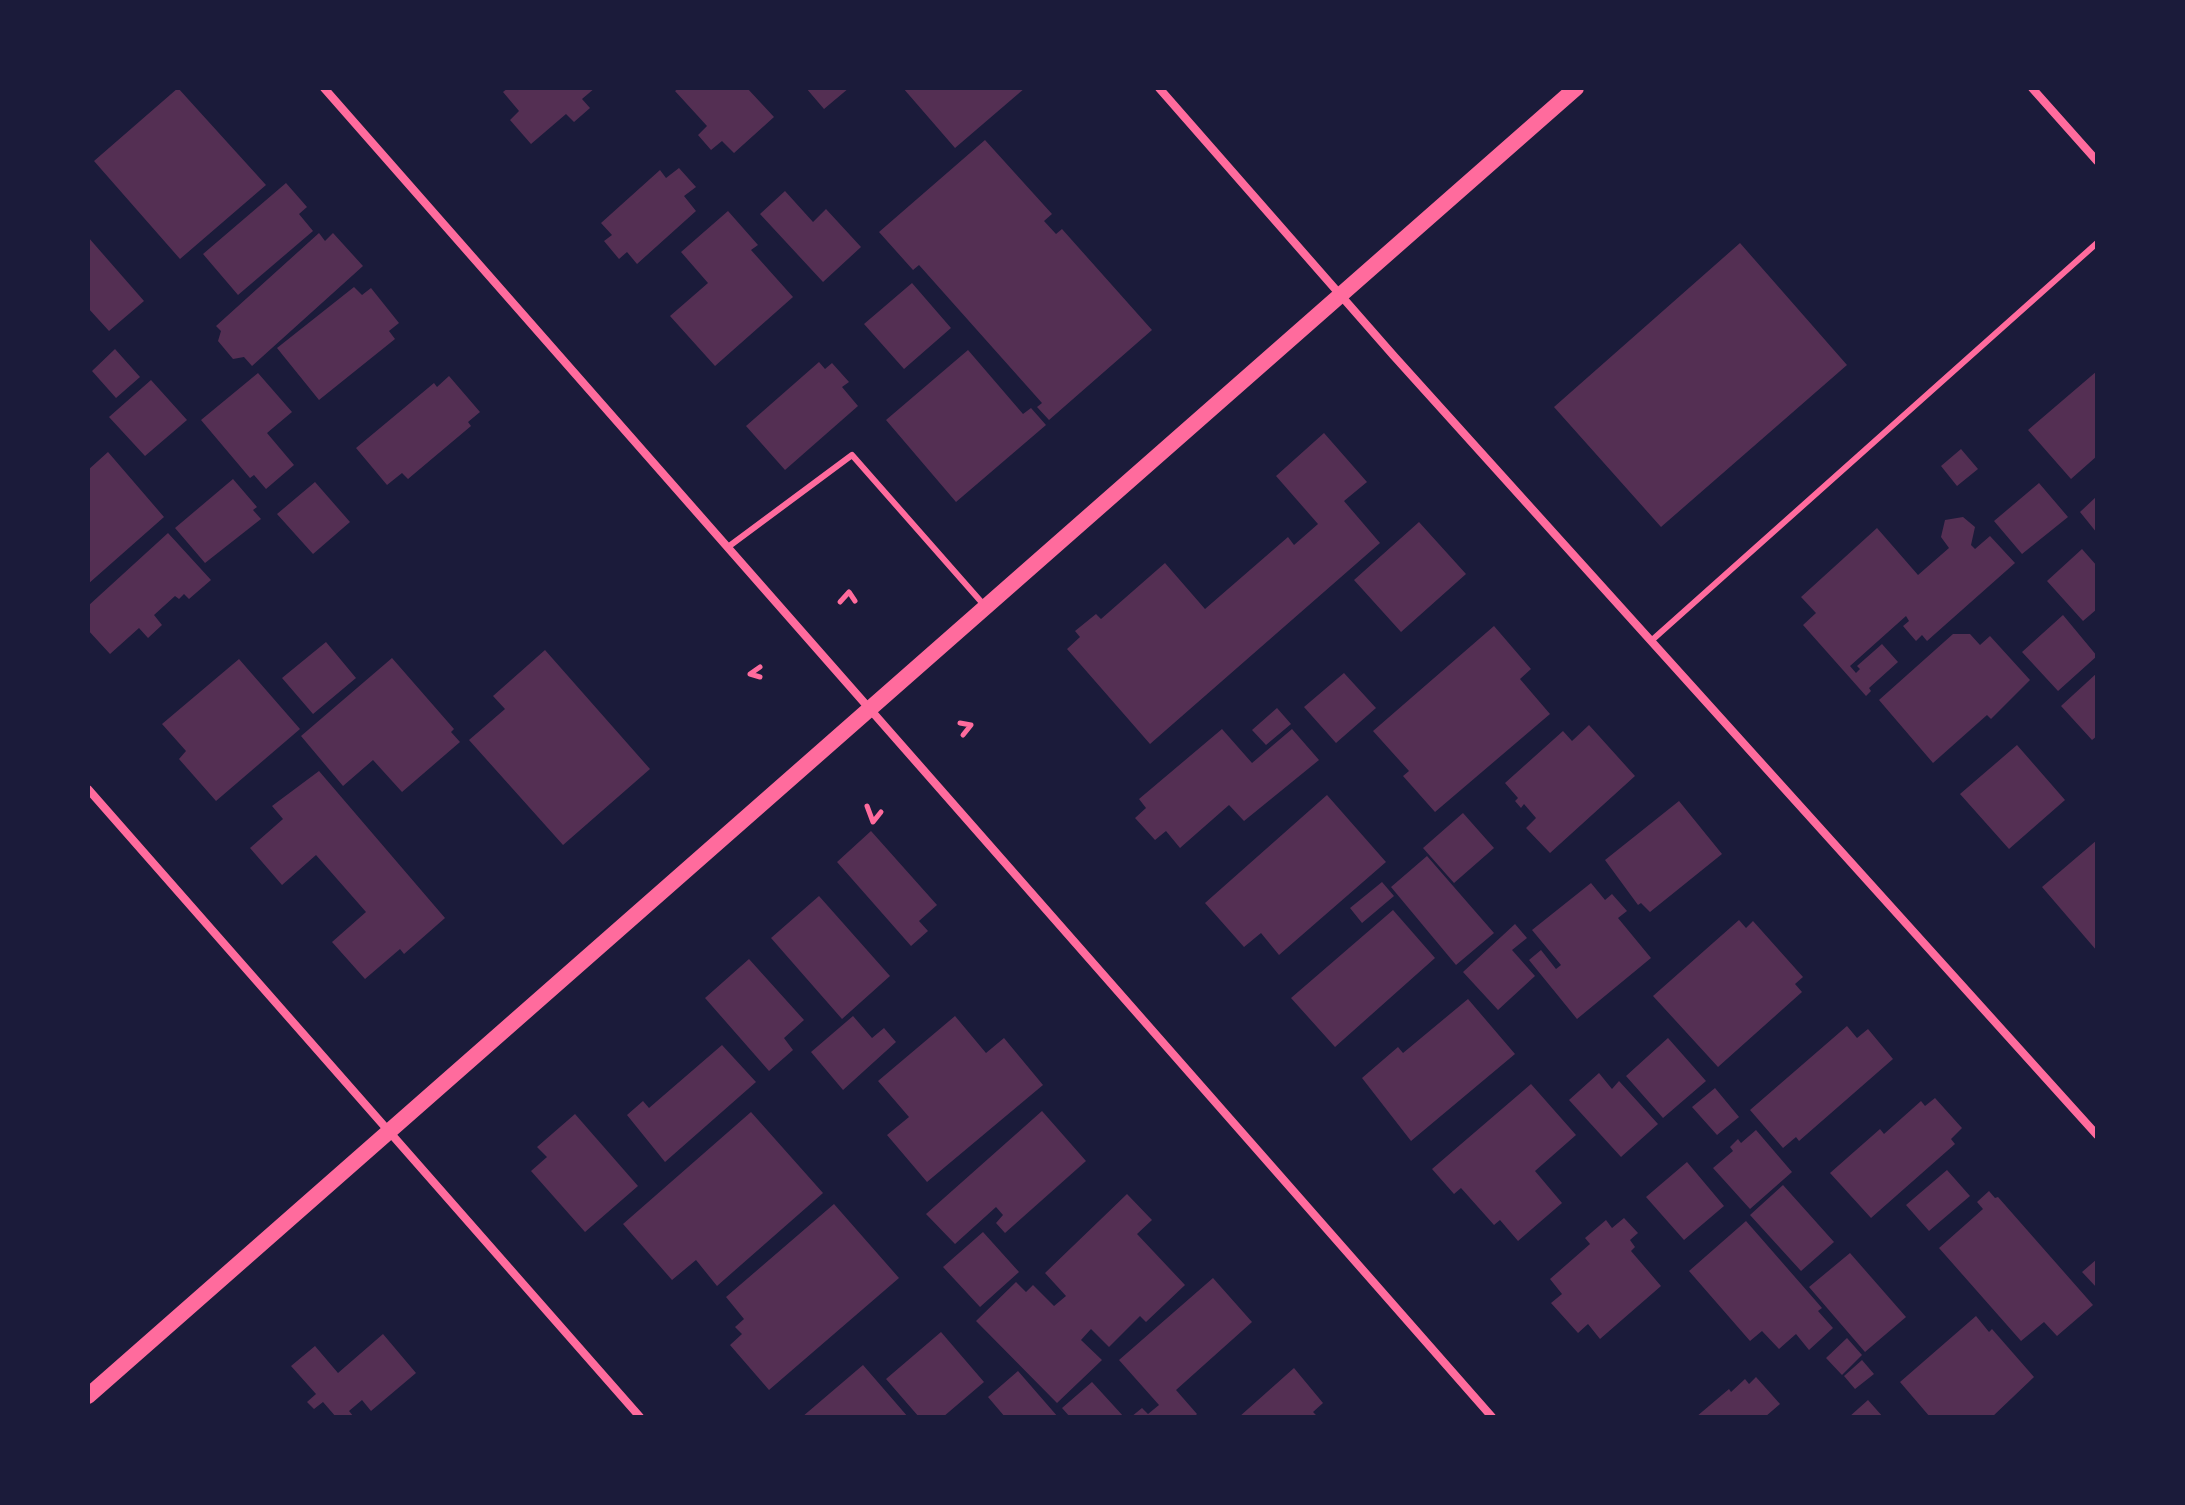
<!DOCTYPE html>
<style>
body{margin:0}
#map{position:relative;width:2185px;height:1505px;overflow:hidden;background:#1b1b3a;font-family:"Public Sans",sans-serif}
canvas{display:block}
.frame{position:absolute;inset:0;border:90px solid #1b1b3a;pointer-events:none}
</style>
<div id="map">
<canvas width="2185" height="1505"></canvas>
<div class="frame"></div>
</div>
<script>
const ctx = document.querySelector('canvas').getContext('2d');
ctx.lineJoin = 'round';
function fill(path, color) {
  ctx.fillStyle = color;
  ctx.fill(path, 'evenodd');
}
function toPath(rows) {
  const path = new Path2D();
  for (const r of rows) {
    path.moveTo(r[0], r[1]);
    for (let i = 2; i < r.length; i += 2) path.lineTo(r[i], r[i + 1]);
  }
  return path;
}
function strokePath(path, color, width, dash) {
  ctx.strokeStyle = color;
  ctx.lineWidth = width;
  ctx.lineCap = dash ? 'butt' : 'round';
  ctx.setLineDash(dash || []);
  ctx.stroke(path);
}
fill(toPath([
 [178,88,266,185,180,259,94,161],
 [508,88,595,88,582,99,590,108,574,122,566,114,531,144,510,120,519,111,503,92],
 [679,88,747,88,774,117,734,153,722,141,711,150,698,135,707,126,675,91],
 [806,88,849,88,824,109],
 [903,88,1025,88,955,148],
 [985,140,1052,214,1044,221,1056,234,1062,229,1152,330,1049,420,1037,407,1042,403,919,265,913,270,879,232],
 [679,168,696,187,684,196,696,211,637,264,627,252,619,259,604,241,612,235,601,223,660,170,666,178],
 [286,183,307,207,299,214,313,231,238,295,203,254],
 [785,191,813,222,826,209,861,247,823,282,760,214],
 [728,211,758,245,751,250,793,297,715,366,670,316,708,283,681,252],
 [319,233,325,241,333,233,363,266,252,366,244,357,233,359,218,341,221,331,216,326],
 [88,237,144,301,109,331,88,308],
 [1740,243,1847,365,1661,527,1554,407],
 [912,283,951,328,904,369,864,324],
 [354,287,362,295,371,288,399,323,389,331,395,339,319,400,277,348],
 [115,349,140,377,116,398,92,371],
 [968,350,1023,414,1031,408,1046,425,956,502,886,420],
 [819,362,825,369,832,363,849,382,842,387,858,406,785,470,746,426],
 [2097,371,2097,456,2071,479,2028,430],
 [258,373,292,412,267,433,294,465,266,489,254,475,250,478,201,420],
 [449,376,480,412,468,422,471,426,408,479,402,473,387,485,356,448,434,383,437,387],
 [151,380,187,420,145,456,109,417],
 [1324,433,1367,482,1344,501,1380,543,1150,744,1067,649,1080,637,1075,631,1096,614,1101,619,1165,563,1205,609,1288,537,1294,545,1318,524,1276,476],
 [1961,449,1978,469,1957,486,1941,466],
 [108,452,164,517,88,584,88,470],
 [233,479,257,507,253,510,261,519,205,563,175,528],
 [315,482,350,522,313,554,277,514],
 [2039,483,2068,517,2022,554,1994,521],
 [2097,496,2097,533,2080,512],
 [1963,517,1975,527,1971,545,1975,549,1990,536,2015,563,1927,641,1922,635,1916,641,1903,626,1909,621,1906,616,1850,666,1856,673,1860,669,1857,666,1882,644,1898,662,1869,688,1871,691,1866,696,1803,625,1816,613,1801,597,1877,528,1918,575,1949,548,1941,537,1945,520],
 [1419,522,1466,574,1401,632,1354,580],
 [168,533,211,580,189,599,184,594,179,599,175,596,154,615,162,625,148,638,139,628,110,654,88,630,88,606],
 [2082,549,2097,566,2097,609,2083,621,2047,581],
 [2063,615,2097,656,2058,691,2022,652],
 [1494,626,1531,669,1520,679,1550,714,1435,812,1403,776,1409,771,1373,731],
 [1953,634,1970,634,1980,645,1990,636,2030,680,1991,719,1987,715,1933,763,1879,700],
 [326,642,356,678,313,714,282,678],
 [545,650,650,769,563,845,469,740,505,709,493,696],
 [392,658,454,729,451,732,460,742,402,792,373,760,343,786,301,736],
 [239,659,300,729,216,801,179,759,186,751,162,724],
 [1344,673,1376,708,1336,743,1304,707],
 [2097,673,2097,736,2092,740,2061,706],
 [1277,708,1291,724,1266,745,1252,730],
 [1589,725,1635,776,1550,853,1526,828,1536,818,1524,804,1521,808,1515,801,1518,798,1505,783,1563,731,1572,741],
 [1222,729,1252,763,1292,729,1319,760,1244,821,1229,805,1180,848,1166,831,1155,840,1135,818,1146,808,1139,799],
 [2017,745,2065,800,2009,849,1960,794],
 [319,771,445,918,404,954,400,949,365,979,332,942,366,912,316,855,282,885,250,848,283,819,272,806],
 [1327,795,1386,862,1279,955,1261,933,1244,947,1205,903],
 [1679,801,1722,854,1650,912,1641,903,1638,905,1605,860],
 [1463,813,1494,848,1454,883,1423,848],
 [871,831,937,905,919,921,928,931,911,946,837,862],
 [2097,840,2097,951,2042,887],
 [1427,856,1494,933,1456,965,1391,887],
 [1382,882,1394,896,1362,923,1350,908],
 [1591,883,1605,900,1612,894,1627,911,1618,918,1651,958,1577,1019,1529,960,1541,950,1556,969,1561,965,1532,930],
 [819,896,890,976,842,1019,771,938],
 [1393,910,1435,958,1335,1047,1291,998],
 [1739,920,1746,928,1753,921,1803,977,1795,984,1802,992,1718,1067,1653,996],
 [1515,924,1527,938,1512,950,1535,976,1498,1010,1463,972],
 [749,959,804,1020,784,1038,793,1050,769,1071,705,998],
 [1468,999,1515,1054,1411,1141,1362,1078,1398,1047,1403,1053],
 [853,1016,872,1038,884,1028,896,1042,843,1090,811,1052],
 [955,1016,986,1053,1004,1038,1043,1085,927,1182,887,1135,909,1117,878,1081],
 [1847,1026,1857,1038,1868,1029,1893,1059,1799,1141,1796,1137,1783,1148,1750,1110],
 [1668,1038,1706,1081,1663,1118,1626,1076],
 [722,1045,756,1082,665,1162,627,1115,643,1101,649,1108],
 [1599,1073,1612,1089,1619,1081,1658,1124,1621,1157,1569,1100],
 [1531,1084,1576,1135,1535,1171,1562,1203,1518,1241,1500,1220,1494,1225,1461,1188,1454,1194,1432,1169],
 [1715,1088,1739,1117,1717,1135,1692,1107],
 [1935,1098,1962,1128,1951,1139,1955,1144,1871,1218,1830,1173,1880,1129,1884,1134,1921,1101,1925,1106],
 [1042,1111,1086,1161,1005,1233,996,1223,1003,1215,996,1207,955,1244,926,1214],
 [751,1112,823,1193,717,1286,696,1260,672,1280,623,1224],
 [575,1114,638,1186,585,1232,531,1171,547,1157,537,1147],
 [1756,1130,1792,1172,1750,1209,1713,1168,1733,1151,1730,1147,1738,1139,1741,1143],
 [1687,1162,1724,1206,1684,1240,1646,1197],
 [1947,1170,1970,1196,1929,1231,1906,1205],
 [1783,1185,1834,1242,1801,1271,1750,1215],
 [1989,1191,1995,1198,1998,1197,2093,1305,2057,1336,2044,1322,2021,1341,1939,1248,1983,1209,1977,1202],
 [1127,1194,1152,1220,1137,1234,1185,1285,1146,1322,1140,1316,1109,1347,1091,1329,1081,1340,1102,1360,1057,1403,976,1321,1016,1282,1026,1292,1033,1285,1054,1306,1066,1296,1045,1273],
 [834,1204,899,1278,769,1390,730,1345,742,1334,735,1327,744,1319,726,1297],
 [1624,1218,1638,1233,1630,1240,1635,1247,1631,1251,1661,1286,1600,1339,1588,1324,1578,1333,1551,1303,1562,1294,1550,1279,1590,1244,1585,1238,1606,1220,1612,1228],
 [1746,1221,1822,1308,1818,1311,1833,1328,1809,1350,1796,1334,1779,1349,1762,1331,1750,1341,1689,1271],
 [983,1232,1019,1272,980,1307,943,1267],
 [1850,1253,1906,1317,1865,1352,1809,1287],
 [2097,1259,2097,1288,2082,1272],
 [1213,1278,1252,1322,1176,1390,1197,1414,1194,1417,1131,1417,1142,1408,1148,1414,1159,1405,1119,1360],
 [1976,1316,1989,1332,1992,1329,2034,1377,1992,1417,1930,1417,1900,1382],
 [941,1332,984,1382,943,1417,919,1417,886,1379],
 [383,1334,416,1373,371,1411,362,1400,349,1411,354,1417,336,1417,323,1402,314,1409,307,1402,316,1394,291,1366,315,1346,338,1373],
 [1847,1338,1862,1355,1842,1375,1826,1358],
 [1862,1360,1874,1374,1855,1389,1844,1376],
 [863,1365,908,1417,802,1417],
 [1294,1368,1323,1403,1313,1412,1318,1417,1239,1417],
 [1018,1371,1058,1417,1005,1417,988,1397],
 [1756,1377,1780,1404,1765,1417,1696,1417,1729,1389,1731,1392,1745,1379,1749,1384],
 [1092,1382,1124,1417,1070,1417,1062,1408],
 [1868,1400,1883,1417,1849,1417]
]), '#542f53');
strokePath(toPath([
 [840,602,849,592,855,601],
 [760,677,750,674,760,667],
 [960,723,971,725,963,735],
 [867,806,873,822,881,812]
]), '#ff6b9d', 5);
strokePath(toPath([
 [728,547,852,455,984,605],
 [1651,641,2097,243]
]), '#ff6b9d', 6);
strokePath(toPath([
 [324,88,1492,1417],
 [1159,88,1393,355,2097,1135],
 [2032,88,2097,161],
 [88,789,640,1417]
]), '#ff6b9d', 8);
strokePath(toPath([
 [88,1396,1576,88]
]), '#ff6b9d', 16);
</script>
